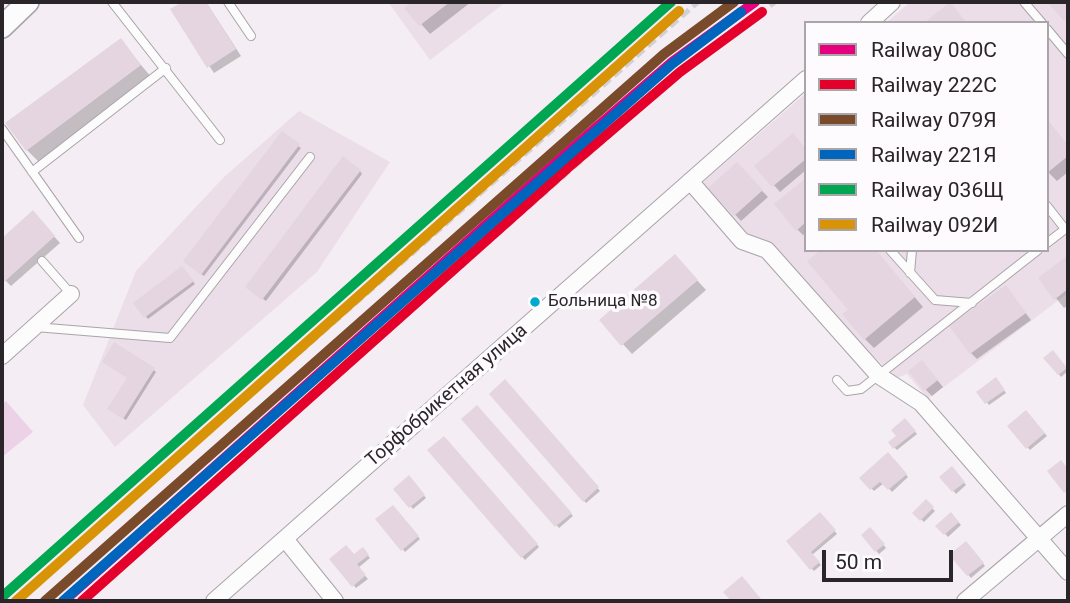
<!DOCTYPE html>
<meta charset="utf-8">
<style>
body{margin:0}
#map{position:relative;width:1070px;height:603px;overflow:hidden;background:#f4edf3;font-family:Roboto,sans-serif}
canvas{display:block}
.frame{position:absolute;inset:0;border:4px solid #2a2529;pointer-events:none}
.legend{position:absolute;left:804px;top:21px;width:245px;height:231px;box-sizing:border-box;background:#fdfbfd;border:2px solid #a9a5a8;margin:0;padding:9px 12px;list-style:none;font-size:21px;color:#2a2529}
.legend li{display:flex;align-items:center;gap:14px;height:35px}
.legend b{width:35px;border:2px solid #a9a5a8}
.scale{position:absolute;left:822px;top:550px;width:131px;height:32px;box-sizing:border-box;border:4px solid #2a2529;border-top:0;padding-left:9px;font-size:21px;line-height:24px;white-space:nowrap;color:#2a2529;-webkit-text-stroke:5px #fdfbfd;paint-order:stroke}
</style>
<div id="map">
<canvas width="1070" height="603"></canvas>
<div class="frame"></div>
<ul class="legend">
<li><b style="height:9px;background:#e5007d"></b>Railway 080С</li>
<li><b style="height:9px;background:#e4002b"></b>Railway 222С</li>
<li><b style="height:9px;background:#7a4b2a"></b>Railway 079Я</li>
<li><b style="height:9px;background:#0065bd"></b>Railway 221Я</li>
<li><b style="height:9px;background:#00a651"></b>Railway 036Щ</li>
<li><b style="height:9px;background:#d89306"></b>Railway 092И</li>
</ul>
<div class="scale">50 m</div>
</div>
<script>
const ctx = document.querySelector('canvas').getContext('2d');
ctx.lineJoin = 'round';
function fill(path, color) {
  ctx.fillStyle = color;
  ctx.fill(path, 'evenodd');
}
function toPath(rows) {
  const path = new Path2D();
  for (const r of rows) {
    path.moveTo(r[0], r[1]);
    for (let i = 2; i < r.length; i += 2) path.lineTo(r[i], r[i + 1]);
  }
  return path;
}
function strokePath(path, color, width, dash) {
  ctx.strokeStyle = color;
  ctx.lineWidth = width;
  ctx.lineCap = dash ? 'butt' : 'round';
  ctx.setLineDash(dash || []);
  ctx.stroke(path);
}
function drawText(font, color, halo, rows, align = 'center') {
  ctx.font = font + ' Roboto,sans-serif';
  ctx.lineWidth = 7;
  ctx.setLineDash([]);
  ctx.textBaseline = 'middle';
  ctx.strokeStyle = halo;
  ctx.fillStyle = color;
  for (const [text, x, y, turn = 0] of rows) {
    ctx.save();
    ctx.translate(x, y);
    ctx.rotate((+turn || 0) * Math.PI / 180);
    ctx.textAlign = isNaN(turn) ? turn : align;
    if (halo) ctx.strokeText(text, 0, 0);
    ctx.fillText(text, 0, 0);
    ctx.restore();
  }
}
fill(toPath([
 [388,2,506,2,430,60],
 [910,2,1068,2,1068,293,928,399,907,374,897,378,745,238,700,185,806,93,806,250,1047,250,1047,23,886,23],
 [299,111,390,162,317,272,115,447,83,405,136,271,223,178]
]), '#ebdee9');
fill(toPath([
 [6,401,33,432,2,457,2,404]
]), '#ecd2e6');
fill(toPath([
 [185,2,206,2,241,56,214,73,172,10],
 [414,2,471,2,430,34,407,8],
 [120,40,152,78,39,162,27,150],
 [1047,120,1068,146,1068,172,1057,181,1047,171],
 [298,146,301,148,204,276,188,264],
 [806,150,806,170,780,192,757,166],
 [737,165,768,197,741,221,711,188],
 [360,171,362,174,266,301,249,289],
 [806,180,806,233,803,235,797,229],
 [33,213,60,243,11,286,2,277,2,240],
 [875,250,923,307,874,348,865,339,850,310],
 [1068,257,1068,305,1064,308,1040,278],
 [684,266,706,290,632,354,601,320],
 [185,271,195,284,148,319,136,304],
 [1011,294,1031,320,977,359,971,353],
 [1053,352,1068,371,1061,377,1046,358],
 [928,369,943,387,932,396,926,390],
 [154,370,156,372,126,420,112,411],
 [505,382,600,491,586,503,491,394],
 [998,382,1006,393,989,405,979,392],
 [477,407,573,516,559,528,464,419],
 [1026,412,1047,436,1030,450,1009,427],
 [905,420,917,434,897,450,890,443,898,436],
 [444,438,539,547,525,560,430,450],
 [888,455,908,477,892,492,884,483,874,491,862,478],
 [952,468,966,485,956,494,942,477],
 [409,478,426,498,413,509,396,489],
 [926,502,935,511,924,522,915,513],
 [393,507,420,539,405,552,378,519],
 [820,514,837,534,812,555,821,565,814,571,788,541],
 [951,514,961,525,948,537,938,526],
 [870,529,886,548,879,554,863,535],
 [965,543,985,566,971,578,951,555],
 [362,549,370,558,358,568,368,579,356,588,332,559,354,557]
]), '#0003');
fill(toPath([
 [182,2,206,2,236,49,207,68,170,9],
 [412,2,450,2,419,26,404,8],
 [950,2,967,23,924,23],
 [1047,2,1068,2,1068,16,1064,21],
 [121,38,141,65,26,151,5,123],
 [1047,120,1068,145,1068,156,1047,173],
 [282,131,300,144,201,275,183,261],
 [793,133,806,149,806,159,772,187,754,166],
 [343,156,361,170,262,300,245,287],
 [737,162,763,190,734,216,708,188],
 [806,178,806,222,796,231,774,204],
 [33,210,55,236,4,282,2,279,2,238],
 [821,250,876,250,915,297,864,340,842,314,848,310,807,261],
 [675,254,698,280,621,346,599,320],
 [1068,255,1068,289,1054,300,1038,278],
 [182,266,194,281,144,318,133,303],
 [1006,285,1026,313,970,354,949,326],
 [114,342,155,368,123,419,107,409,127,378,102,362],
 [1053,350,1067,368,1058,375,1043,358],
 [922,360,938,380,924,391,908,371],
 [996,377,1005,390,985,404,976,392],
 [505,379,599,487,583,502,489,394],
 [477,405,572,513,555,527,461,419],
 [1026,410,1045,433,1026,449,1007,426],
 [905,418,916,431,893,449,888,442,896,436,891,430],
 [444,436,538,544,521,558,427,450],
 [888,452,907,474,888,490,880,482,870,490,859,478],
 [1061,460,1068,469,1068,490,1064,493,1047,471],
 [952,466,965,482,952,492,939,477],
 [409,475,425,495,409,508,393,489],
 [926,499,934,507,920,521,912,513],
 [393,505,419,536,401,551,375,519],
 [820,512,836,530,811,552,820,562,810,570,786,541],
 [951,512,959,522,944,535,935,526],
 [870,527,885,544,875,552,861,535],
 [966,541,984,563,967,576,949,555],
 [346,545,354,554,363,547,369,555,357,564,366,575,352,587,329,559],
 [742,576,761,599,757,601,731,601,723,592]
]), '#e4d5e1');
const service = toPath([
 [112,2,220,140],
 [228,2,251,36],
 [1024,2,1042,23],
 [1047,29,1068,54],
 [2,129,79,238],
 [32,172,166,68],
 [1047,206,1065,229],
 [1047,243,1068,227],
 [890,250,935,300,972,303],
 [42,261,71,294],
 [910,273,912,250],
 [35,327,170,338,310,157],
 [837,380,847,391,861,389,1038,250]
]);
const minor = toPath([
 [869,23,892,2],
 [690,181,742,241,767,250,878,375,921,403,1068,572],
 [2,356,71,294],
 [285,539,335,601],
 [214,601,806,79],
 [965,601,1068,514]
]);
const tertiary = toPath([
 [2,27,28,2]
]);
strokePath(service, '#a9a4a8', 10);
strokePath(minor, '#a9a4a8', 18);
strokePath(tertiary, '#a9a4a8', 24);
strokePath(service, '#fdfcfd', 8);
strokePath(minor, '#fdfcfd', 16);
strokePath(tertiary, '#fdfcfd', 21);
strokePath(toPath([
 [93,575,203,491,271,434,684,70,775,2],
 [17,601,698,2]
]), '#d2d0d2', 5, [10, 5]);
strokePath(toPath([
 [64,601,563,156,672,62,755,2]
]), '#e5007d', 10);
strokePath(toPath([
 [82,601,571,165,680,72,762,12]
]), '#e4002b', 10);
strokePath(toPath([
 [45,601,664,54,734,2]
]), '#7a4b2a', 10);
strokePath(toPath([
 [63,601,672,64,741,12]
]), '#0065bd', 10);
strokePath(toPath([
 [2,597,671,2]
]), '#00a651', 10);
strokePath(toPath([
 [16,601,679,11]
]), '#d89306', 10);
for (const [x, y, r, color] of [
 [535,302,6,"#00a9ce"]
]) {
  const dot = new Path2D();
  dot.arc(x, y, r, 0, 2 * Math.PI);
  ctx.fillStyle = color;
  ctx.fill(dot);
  strokePath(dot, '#fdfbfd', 2.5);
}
drawText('17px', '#2a2529', '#fdfbfd', [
 ["Больница №8",548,302]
], 'left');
drawText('19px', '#2a2529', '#fdfbfd', [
 ["Торфобрикетная улица",447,396,-41]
]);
</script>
